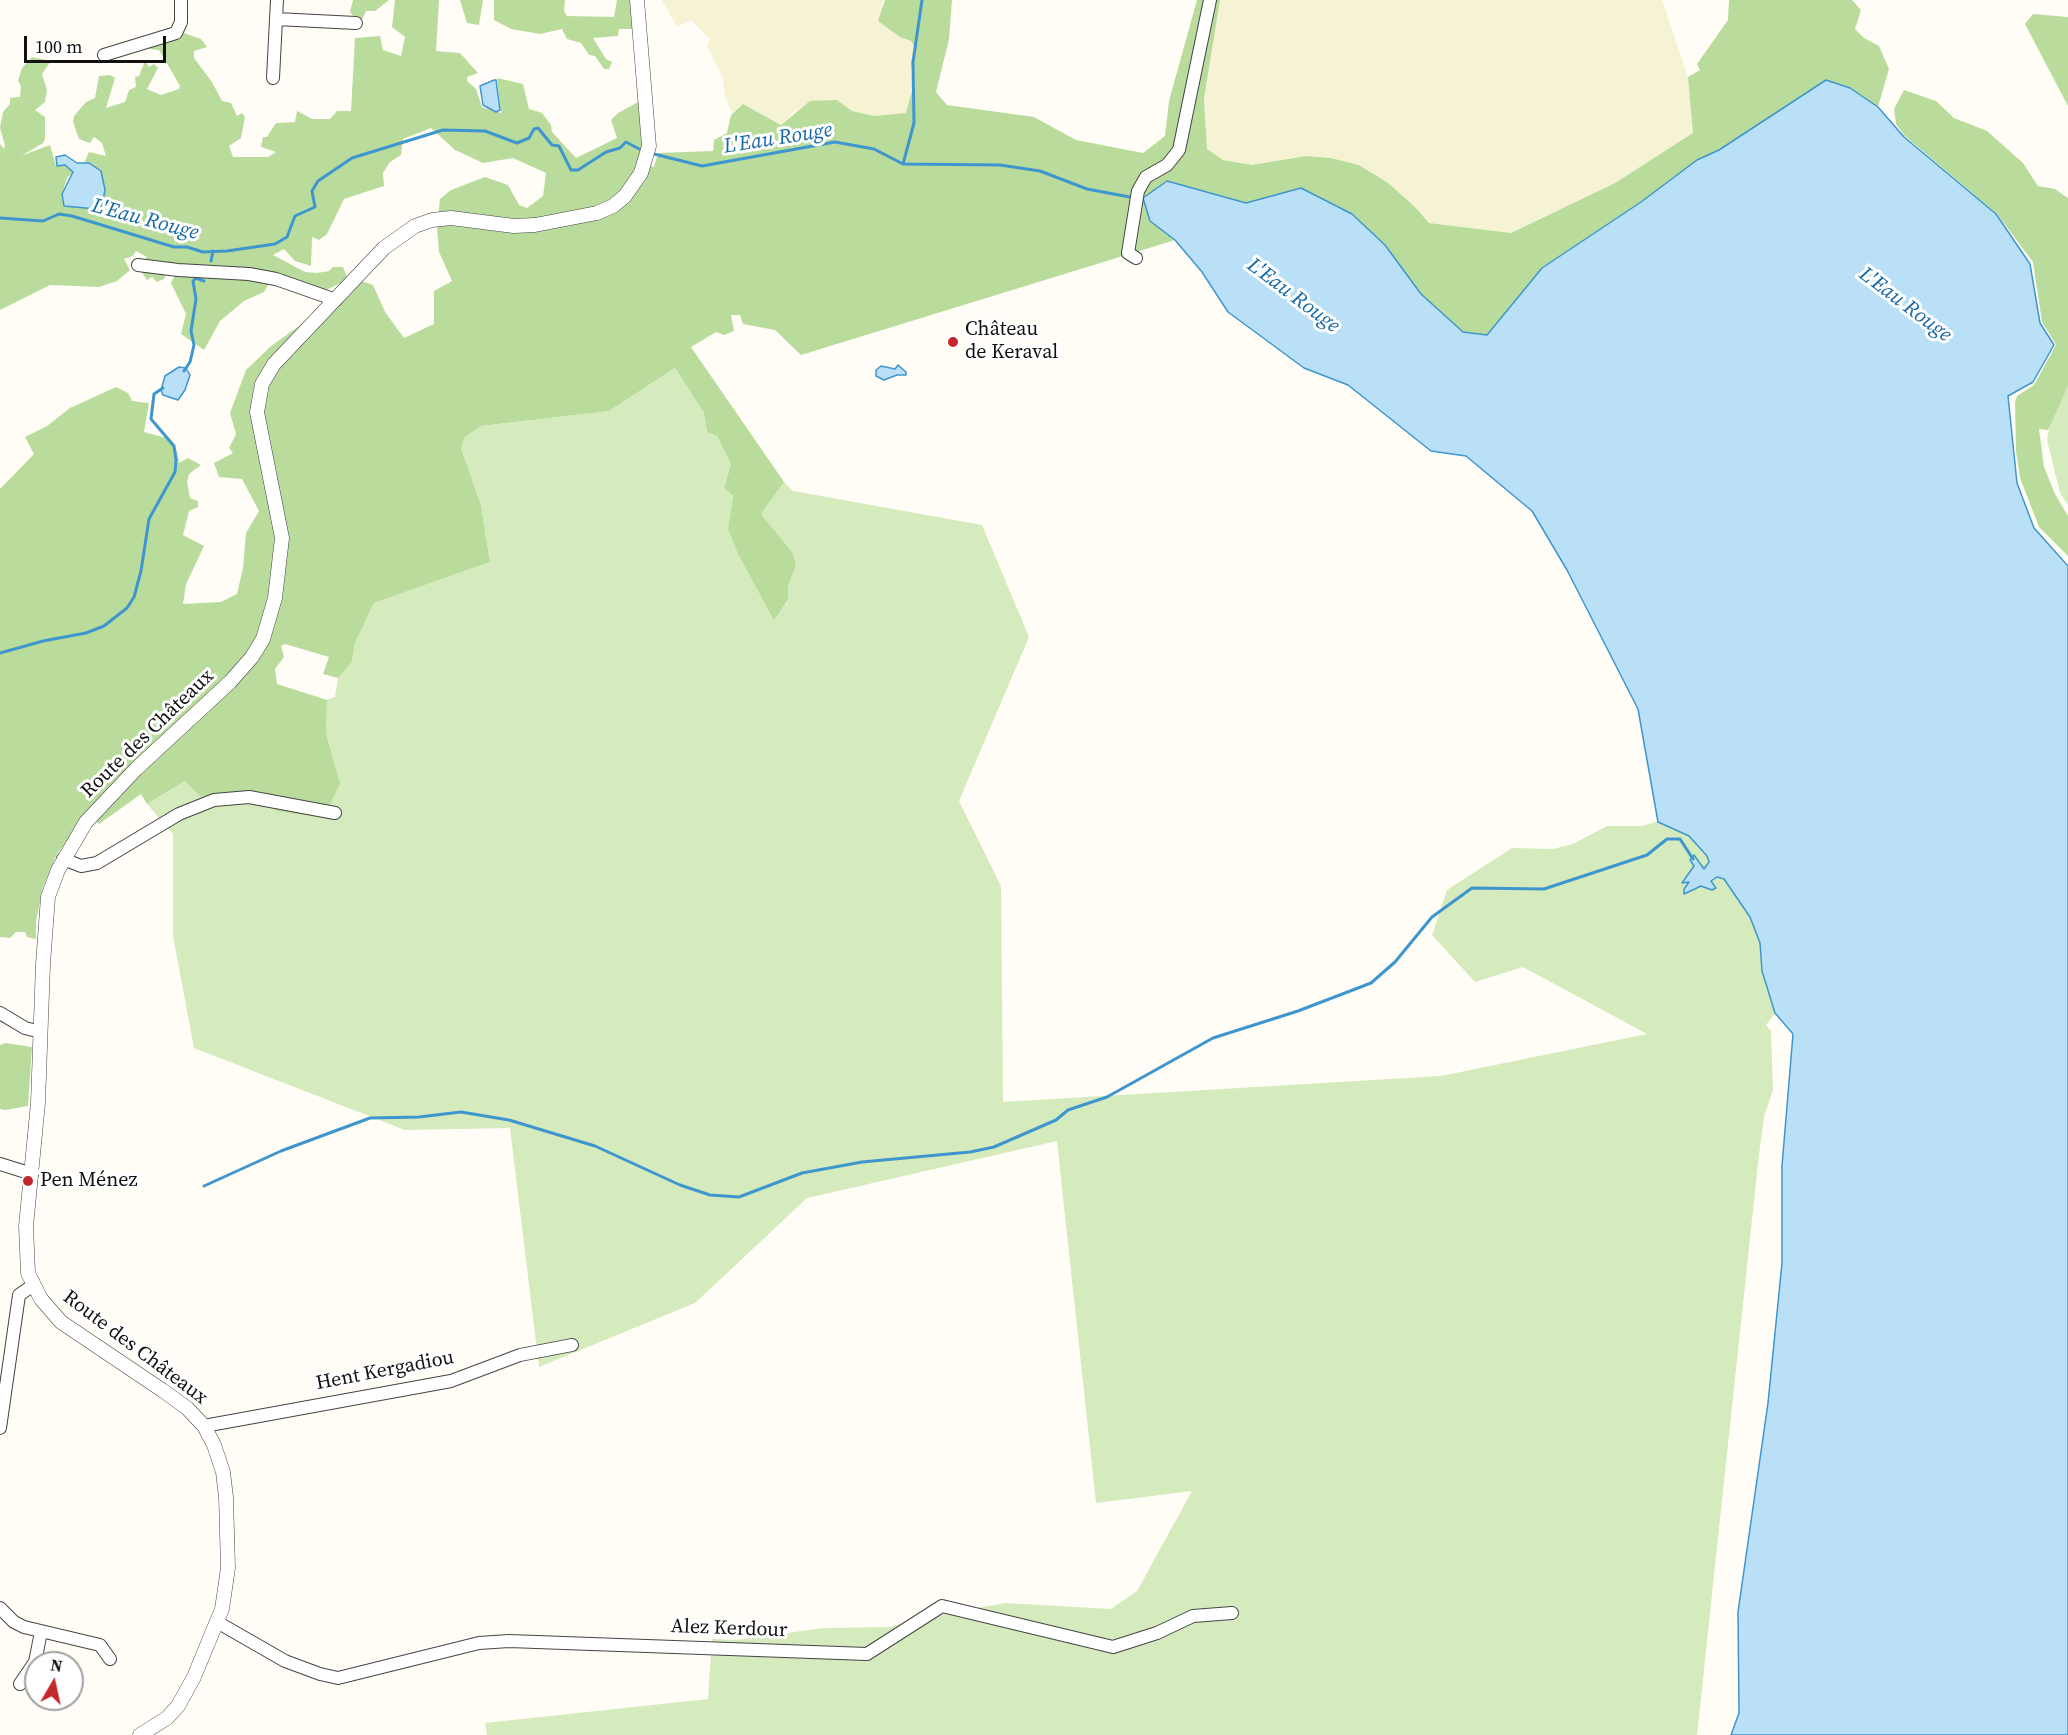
<!DOCTYPE html>
<meta charset="utf-8">
<style>
body{margin:0}
#map{position:relative;width:2068px;height:1735px;overflow:hidden;background:#fffdf5;font-family:"Source Serif 4",serif}
canvas{display:block}
.north{position:absolute;left:24px;top:1651px;width:60px;height:60px;box-sizing:border-box;background:#fff;border:2px solid #a0a0a0;border-radius:50%;rotate:9deg;font-size:16px;font-weight:700;line-height:24px;text-align:center;color:#111}
.north::after{content:'';display:block;margin:auto;width:21px;height:27px;background:#c4262e;clip-path:polygon(50% 0,100% 100%,50% 72%,0 100%)}
.scale{position:absolute;left:24px;top:36px;width:142px;height:27px;box-sizing:border-box;border:3px solid #111;border-top:0;padding-left:8px;font-size:18px;line-height:21px;white-space:nowrap;color:#111;-webkit-text-stroke:4px #fff;paint-order:stroke}
</style>
<div id="map">
<canvas width="2068" height="1735"></canvas>
<div class="north">N</div>
<div class="scale">100 m</div>
</div>
<script>
const ctx = document.querySelector('canvas').getContext('2d');
ctx.lineJoin = 'round';
function fill(path, color) {
  ctx.fillStyle = color;
  ctx.fill(path, 'evenodd');
}
function toPath(rows) {
  const path = new Path2D();
  for (const r of rows) {
    path.moveTo(r[0], r[1]);
    for (let i = 2; i < r.length; i += 2) path.lineTo(r[i], r[i + 1]);
  }
  return path;
}
function strokePath(path, color, width, dash) {
  ctx.strokeStyle = color;
  ctx.lineWidth = width;
  ctx.lineCap = dash ? 'butt' : 'round';
  ctx.setLineDash(dash || []);
  ctx.stroke(path);
}
function drawText(font, color, halo, rows, align = 'center') {
  ctx.font = font + ' "Source Serif 4",serif';
  ctx.lineWidth = 6;
  ctx.setLineDash([]);
  ctx.textBaseline = 'middle';
  ctx.strokeStyle = halo;
  ctx.fillStyle = color;
  for (const [text, x, y, turn = 0] of rows) {
    ctx.save();
    ctx.translate(x, y);
    ctx.rotate((+turn || 0) * Math.PI / 180);
    ctx.textAlign = isNaN(turn) ? turn : align;
    if (halo) ctx.strokeText(text, 0, 0);
    ctx.fillText(text, 0, 0);
    ctx.restore();
  }
}
fill(toPath([
 [662,0,885,0,882,4,900,37,911,41,915,47,911,63,914,83,906,113,898,116,874,116,852,111,837,100,795,110,782,125,743,104,732,113,725,97,723,78,707,46,710,39,691,20,677,27],
 [1220,0,1662,0,1688,77,1694,133,1615,183,1511,233,1429,223,1415,207,1359,165,1331,158,1306,156,1252,165,1223,160,1207,149,1204,99]
]), '#f6f3d4');
fill(toPath([
 [1878,107,1904,137,1996,214,2030,264,2040,323,2054,345,2033,382,2008,396,2017,483,2034,528,2068,566,2068,1735,1731,1735,1739,1713,1738,1612,1768,1403,1782,1263,1782,1166,1793,1034,1775,1013,1766,1025,1771,1031,1773,1090,1764,1117,1758,1163,1697,1735,487,1735,485,1723,708,1699,712,1639,737,1640,824,1628,890,1627,912,1620,1005,1603,1111,1609,1137,1591,1192,1491,1096,1503,1057,1141,807,1198,695,1303,539,1367,510,1128,405,1130,194,1048,173,936,173,834,147,804,185,781,245,792,340,783,326,733,327,700,335,697,338,678,352,662,355,643,374,603,490,562,481,505,461,448,465,437,481,426,609,411,675,368,704,413,707,432,717,436,731,464,724,488,733,496,728,529,738,554,774,621,788,601,788,586,796,566,793,553,761,514,784,482,793,491,982,525,1029,637,959,801,1001,886,1003,1102,1441,1076,1647,1034,1523,967,1475,982,1432,935,1447,890,1512,848,1553,849,1573,844,1607,826,1642,826,1658,821,1638,709,1567,570,1532,511,1466,456,1431,451,1348,385,1304,368,1228,312,1202,272,1175,240,1150,221,1421,294],
 [2068,386,2068,505,2060,493,2047,440,2051,418]
]), '#d5ebbd');
fill(toPath([
 [353,0,389,0,375,11,366,11,363,18,357,21,350,12],
 [395,0,439,0,436,51,460,53,478,73,467,77,467,81,476,89,482,107,501,113,497,78,523,84,529,109,542,113,551,125,552,132,576,158,617,138,611,120,618,113,638,102,642,111,643,148,637,162,654,167,658,153,713,151,714,140,727,133,731,115,743,104,781,125,810,101,837,100,852,111,874,116,906,113,914,83,911,63,915,47,911,41,900,37,878,21,885,0,952,0,949,39,936,92,947,105,1034,117,1076,140,1143,153,1165,136,1169,101,1197,0,1220,0,1204,99,1207,149,1223,160,1252,165,1306,156,1331,158,1359,165,1388,183,1415,207,1429,223,1511,233,1615,183,1693,133,1688,77,1700,70,1697,64,1728,20,1729,0,1852,0,1861,10,1855,29,1864,38,1879,46,1889,69,1878,107,1850,88,1826,80,1719,150,1697,160,1641,202,1542,268,1487,335,1463,332,1421,294,1385,245,1352,214,1301,188,1246,203,1167,181,1143,198,1150,221,1175,240,801,355,775,330,743,324,740,315,731,315,734,331,724,335,716,332,691,347,784,482,761,514,793,553,796,566,788,586,788,600,774,621,738,554,728,529,733,496,724,488,731,464,717,436,707,432,704,413,675,368,609,411,481,426,465,437,461,448,481,505,490,562,374,603,355,643,352,662,338,678,323,674,329,657,285,644,281,646,284,657,275,669,277,684,327,700,326,733,340,783,324,818,277,811,245,792,201,797,185,781,147,804,141,794,99,824,89,813,57,854,43,887,36,921,36,939,27,937,25,932,16,932,10,938,0,937,0,489,34,454,25,437,47,426,70,408,116,387,128,393,132,401,149,403,144,432,170,439,177,451,179,463,188,458,201,465,189,474,187,482,190,498,198,501,198,507,189,511,183,535,204,546,186,584,183,604,221,602,237,594,243,568,246,533,259,511,242,479,219,477,214,463,233,453,229,448,236,434,230,413,246,370,270,347,361,281,373,285,385,312,404,338,434,324,434,291,452,281,439,252,437,227,440,199,451,190,485,177,508,185,519,205,527,208,543,196,546,173,513,158,483,163,455,150,431,128,403,139,401,155,390,162,383,173,384,186,344,199,327,234,319,240,312,237,311,266,295,261,284,249,273,255,305,272,317,273,329,271,333,267,343,267,347,277,345,281,326,290,265,279,268,285,264,292,244,301,220,321,204,350,181,334,186,314,171,283,175,275,168,270,164,279,157,282,152,277,147,280,138,267,147,257,136,251,133,256,124,259,130,270,117,281,99,287,50,285,0,310,0,144,4,149,5,145,0,128,3,112,10,104,10,98,20,97,21,86,18,80,22,68,32,57,51,61,42,74,47,90,45,102,35,110,45,117,45,139,43,143,21,156,50,145,56,166,66,165,73,172,67,178,62,194,103,200,104,184,89,164,84,163,89,152,106,156,102,143,94,137,90,143,79,139,73,122,74,116,86,102,95,98,99,76,110,75,115,78,106,108,125,102,129,90,136,87,135,77,139,76,145,61,149,67,154,64,158,68,147,89,161,95,179,89,180,86,164,58,159,50,149,49,149,46,181,32,201,39,207,47,194,51,194,58,212,82,222,101,231,103,237,116,242,113,245,117,241,138,229,146,233,157,268,157,276,152,261,147,263,137,267,137,276,123,295,122,297,111,312,119,330,119,337,111,351,111,355,38,380,36,383,50,401,56,405,37,392,27],
 [460,0,483,0,479,25,467,23],
 [494,0,565,0,564,11,567,16,614,17,617,0,631,0,635,29,619,29,618,36,593,38,606,59,612,62,609,69,604,69,595,56,589,55,581,43,567,39,562,29,540,34,511,29,494,20],
 [2033,14,2068,17,2068,106,2025,24],
 [1904,90,1936,101,1954,118,1987,131,2023,163,2038,186,2055,189,2068,198,2068,386,2048,430,2039,429,2044,467,2055,494,2068,516,2068,556,2039,527,2020,478,2016,451,2015,402,2017,396,2034,385,2056,345,2042,322,2033,262,1997,214,1905,136,1896,124,1894,109],
 [6,1043,32,1047,28,1106,5,1110,0,1109,0,1045]
]), '#b9dc9c');
const water = toPath([
 [494,80,496,80,500,110,496,112,483,105,480,86,494,80],
 [1826,80,1850,88,1878,107,1904,137,1996,214,2030,264,2040,323,2054,345,2033,382,2008,396,2017,483,2034,528,2068,566,2068,1735,1731,1735,1739,1713,1738,1612,1768,1403,1782,1263,1782,1166,1793,1034,1775,1013,1762,971,1760,943,1750,917,1724,879,1717,877,1711,881,1716,888,1712,890,1701,886,1684,894,1684,889,1689,882,1682,883,1694,866,1690,860,1694,855,1704,869,1709,862,1707,856,1689,836,1658,822,1638,709,1567,570,1532,511,1466,456,1431,451,1348,385,1304,368,1228,312,1202,272,1175,240,1150,221,1143,198,1167,181,1246,203,1301,188,1352,214,1385,245,1421,294,1463,332,1487,335,1542,268,1641,202,1697,160,1719,150,1826,80],
 [65,155,77,163,89,163,101,171,105,190,102,206,96,209,64,206,62,194,73,172,65,165,57,166,56,157,65,155],
 [898,365,906,372,906,375,897,375,884,380,876,376,876,370,881,366,895,369,898,365],
 [179,367,186,368,190,375,185,390,178,400,163,395,161,390,165,376,179,367]
]);
fill(water, '#b9e0f7');
strokePath(water, '#3f96cf', 1.5);
strokePath(toPath([
 [650,153,702,166,835,142,874,149,903,164,1000,165,1040,171,1087,189,1135,198],
 [903,164,914,123,913,62,922,0],
 [0,218,43,221,59,214,72,216,174,247,187,247,203,252,227,251,275,244,287,237,295,216,315,207,312,191,318,181,352,158,443,130,485,131,517,143,529,138,534,129,538,128,552,145,559,146,571,170,578,170,606,152,620,148,626,142,643,151],
 [211,261,213,251],
 [184,371,190,362,194,345,191,331,196,299,193,281,196,278,204,281],
 [0,653,43,641,86,633,104,626,127,608,134,597,141,571,149,519,175,472,176,460,174,446,151,419,154,394,163,388],
 [204,1186,281,1151,370,1118,419,1117,461,1112,509,1120,595,1146,680,1185,710,1195,739,1197,802,1173,862,1162,970,1152,994,1147,1056,1120,1068,1110,1107,1097,1213,1038,1298,1011,1371,983,1395,962,1432,917,1472,888,1544,889,1647,855,1667,839,1680,839,1693,859]
]), '#3f96cf', 3);
const minor = toPath([
 [276,19,356,23],
 [104,55,176,33,181,22,181,0],
 [273,78,277,0],
 [1136,258,1128,253,1138,191,1146,177,1167,165,1179,150,1210,0],
 [138,265,178,270,249,274,276,279,336,300],
 [63,859,81,866,97,863,179,814,214,800,249,797,335,813],
 [0,1013,25,1028,41,1032],
 [0,1164,32,1174],
 [204,1426,451,1381,520,1355,572,1345],
 [0,1428,19,1295,32,1286],
 [0,1608,14,1622,24,1627,100,1645,110,1659],
 [217,1622,285,1661,320,1674,338,1678,479,1643,509,1641,867,1654,942,1606,1113,1647,1157,1633,1193,1616,1232,1613],
 [20,1684,35,1662,41,1632]
]);
const tertiary = toPath([
 [140,1735,167,1718,178,1706,194,1677,222,1609,228,1568,226,1497,223,1472,214,1445,204,1426,187,1408,162,1390,61,1322,41,1299,28,1273,26,1226,38,1103,43,964,48,897,58,870,86,822,136,769,230,682,252,657,263,639,275,598,282,538,257,412,262,384,274,364,384,248,415,226,432,220,451,218,514,226,535,225,597,213,613,206,625,196,641,173,649,146,637,0]
]);
strokePath(minor, '#444', 14);
strokePath(tertiary, '#444', 15);
strokePath(minor, '#fff', 12);
strokePath(tertiary, '#fff', 14);
for (const [x, y, r, color] of [
 [953,342,6,"#c4262e"],
 [28,1181,6,"#c4262e"]
]) {
  const dot = new Path2D();
  dot.arc(x, y, r, 0, 2 * Math.PI);
  ctx.fillStyle = color;
  ctx.fill(dot);
  strokePath(dot, '#fff', 2);
}
drawText('20px', '#111', '#fff', [
 ["Château",965,330],
 ["de Keraval",965,353],
 ["Pen Ménez",40,1181]
], 'left');
drawText('20px', '#111', '#fff', [
 ["Route des Châteaux",148,734,-44],
 ["Route des Châteaux",135,1348,37],
 ["Hent Kergadiou",385,1371,-11],
 ["Alez Kerdour",729,1629,2]
]);
drawText('italic 21px', '#1768a6', '#fff', [
 ["L'Eau Rouge",778,139,-9],
 ["L'Eau Rouge",145,220,15],
 ["L'Eau Rouge",1293,296,37],
 ["L'Eau Rouge",1905,305,37]
]);
</script>
